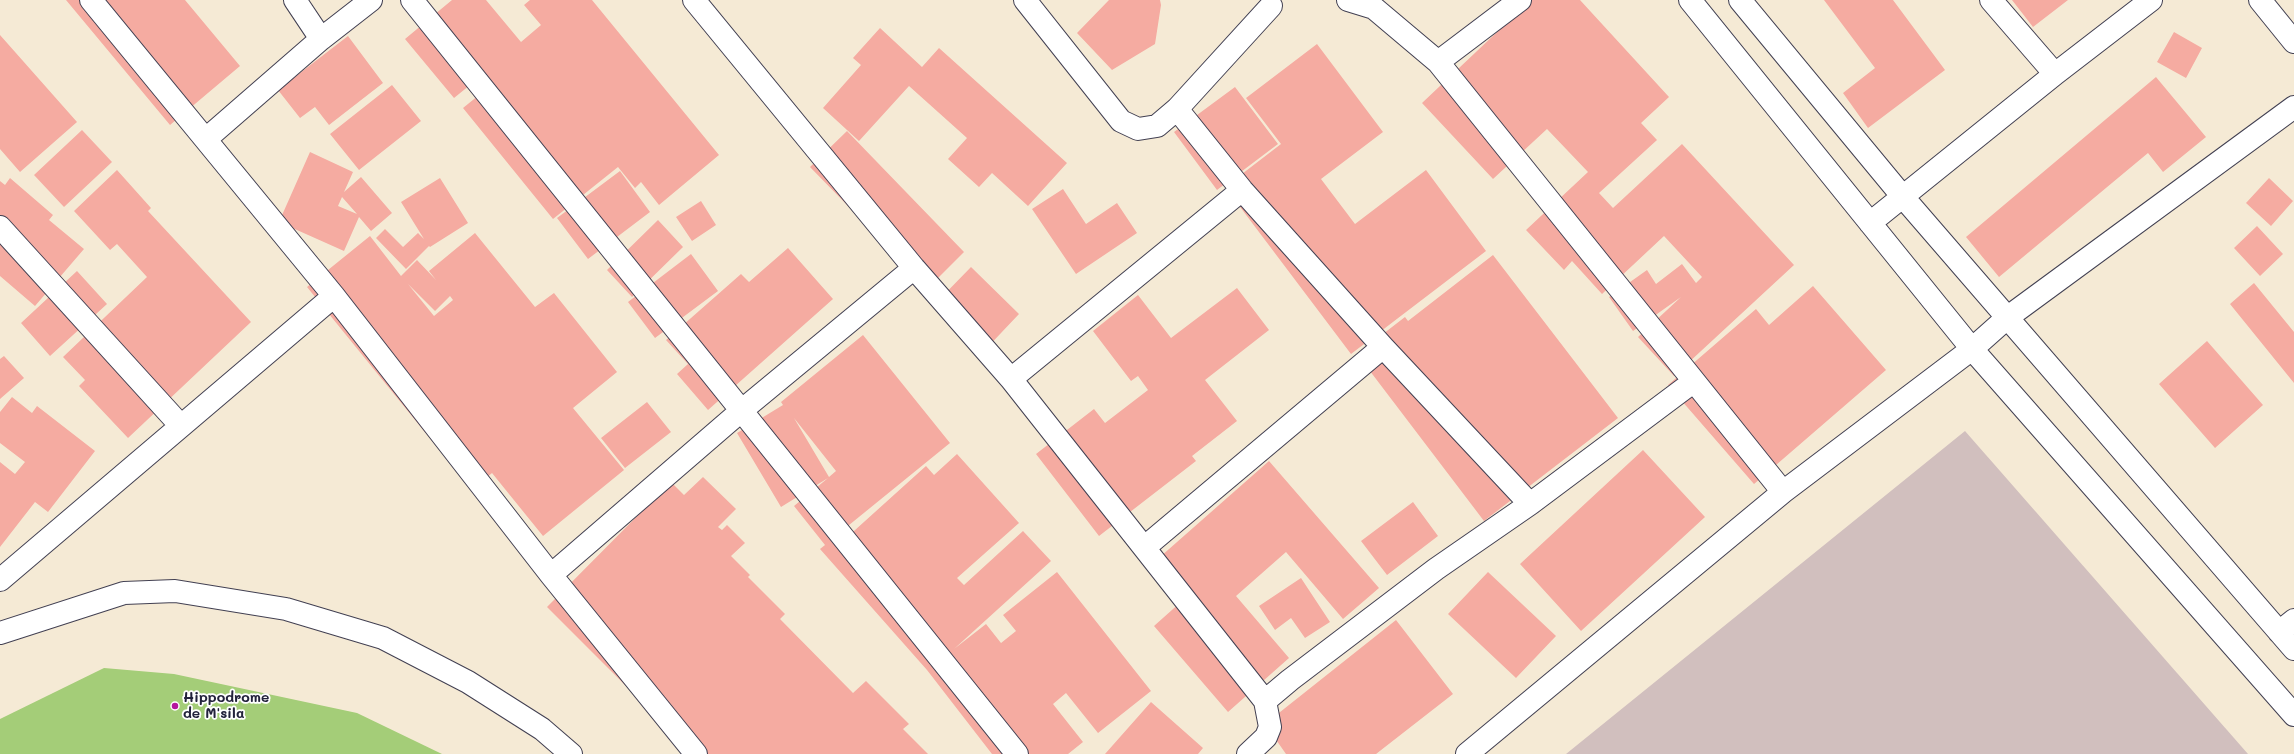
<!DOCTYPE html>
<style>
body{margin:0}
canvas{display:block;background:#f5ead5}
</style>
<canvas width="2294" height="754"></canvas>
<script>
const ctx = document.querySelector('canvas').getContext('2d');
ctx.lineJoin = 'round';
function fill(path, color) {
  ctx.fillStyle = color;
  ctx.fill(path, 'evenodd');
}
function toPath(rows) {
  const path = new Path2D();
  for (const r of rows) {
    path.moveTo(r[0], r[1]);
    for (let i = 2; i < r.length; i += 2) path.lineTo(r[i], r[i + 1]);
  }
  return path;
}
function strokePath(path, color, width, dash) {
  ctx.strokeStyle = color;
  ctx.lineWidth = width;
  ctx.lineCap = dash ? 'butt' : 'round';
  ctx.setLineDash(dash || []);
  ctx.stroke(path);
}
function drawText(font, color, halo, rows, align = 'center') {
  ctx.font = font + ' Mali,sans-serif';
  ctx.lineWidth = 3.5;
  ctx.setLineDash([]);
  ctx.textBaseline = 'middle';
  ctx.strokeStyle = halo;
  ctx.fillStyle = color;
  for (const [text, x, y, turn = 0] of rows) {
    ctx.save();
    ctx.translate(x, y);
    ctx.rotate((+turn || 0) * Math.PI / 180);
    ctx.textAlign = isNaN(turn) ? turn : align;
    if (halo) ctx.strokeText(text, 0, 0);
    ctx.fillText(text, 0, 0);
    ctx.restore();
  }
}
fill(toPath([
 [1965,431,2248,754,1566,754]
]), '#d1bfbe');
fill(toPath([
 [104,668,174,674,357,713,442,754,0,754,0,719]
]), '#a4cd78');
fill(toPath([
 [66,0,185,0,240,66,170,125],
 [452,0,486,0,521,42,541,25,524,5,530,0,592,0,719,155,659,205,641,182,635,188,618,167,553,219,463,108,479,95,470,85,454,98,405,39],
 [1109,0,1160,0,1161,5,1155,44,1112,70,1077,33],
 [1531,0,1580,0,1669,97,1641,123,1657,140,1599,193,1613,208,1682,144,1794,265,1674,376,1638,337,1681,297,1633,331,1609,297,1647,270,1656,284,1682,264,1696,283,1702,277,1664,236,1602,294,1572,261,1564,270,1526,230,1588,172,1547,129,1493,179,1422,103],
 [1824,0,1893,0,1945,70,1868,128,1843,93,1875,68],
 [2012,0,2068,0,2033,27],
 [880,28,922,67,939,48,1067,163,1028,206,992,173,979,187,948,159,967,138,909,86,859,141,823,108,861,65,853,58],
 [2174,32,2202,48,2186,78,2157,62],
 [0,35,77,122,20,172,0,149],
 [348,36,383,83,329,125,315,107,300,118,278,90],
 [1317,44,1383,132,1321,179,1355,224,1426,170,1486,251,1351,354,1225,187,1281,144,1246,98],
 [2156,77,2206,137,2163,172,2148,153,1999,277,1966,237],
 [392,85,421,121,359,170,330,134],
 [1235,87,1278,144,1217,190,1174,132],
 [82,130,112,162,64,207,34,175],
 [847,131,964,252,928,288,810,167],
 [310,152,353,172,344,192,361,177,392,213,371,231,359,217,344,251,279,222],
 [342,197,357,214,338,206],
 [117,170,151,208,148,211,251,322,128,438,79,386,85,380,63,357,147,277,117,244,110,250,74,211],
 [620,171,650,212,588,259,557,218],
 [10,178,53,215,49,220,84,249,35,306,0,276,0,181,5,185],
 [440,178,468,223,430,247,429,246,406,269,376,238,385,229,403,247,418,233,424,239,401,202],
 [2269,178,2293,201,2271,226,2246,203],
 [1063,189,1086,224,1117,203,1137,233,1076,274,1032,209],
 [701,201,716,225,692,241,676,217],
 [658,220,683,247,632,297,607,270],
 [2257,226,2283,254,2260,276,2234,248],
 [475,233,535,307,554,293,617,372,573,408,624,470,543,536,492,473,472,490,307,287,370,236,401,276,417,260,436,280,429,271],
 [408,284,435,311,450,296,453,300,434,316],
 [788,248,833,299,708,410,677,374,688,364,666,340,741,274,749,282],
 [691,254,718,291,655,338,628,302],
 [1493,255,1618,418,1484,521,1357,354,1405,317,1408,321],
 [971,267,1019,314,983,352,934,305],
 [77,271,107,304,50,356,21,323],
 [2254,283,2294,332,2294,383,2230,304],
 [1813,286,1886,370,1754,484,1668,385,1756,309,1769,325],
 [1237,288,1269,330,1205,380,1237,421,1192,456,1196,461,1099,536,1036,454,1094,409,1105,423,1148,390,1138,376,1131,381,1093,331,1138,295,1171,338],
 [863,335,950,443,838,534,844,540,926,466,934,475,957,454,1019,523,957,578,964,585,1023,531,1051,561,954,649,986,624,1001,643,1016,631,1003,615,1057,572,1151,691,1098,733,1066,693,1053,704,1083,742,1068,754,992,754,927,670,820,549,825,545,794,506,828,478,781,507,737,433,783,405,781,402],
 [794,418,836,471,829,477],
 [2207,341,2263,405,2215,448,2159,384],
 [4,356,24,378,0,399,0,359],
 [12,397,32,413,37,406,95,451,48,512,35,502,0,547,0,462,15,474,25,462,0,443,0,412],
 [647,402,671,432,625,468,601,438],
 [1643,450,1705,517,1581,631,1520,564],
 [1269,461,1379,588,1343,619,1286,552,1236,596,1289,658,1228,712,1154,626,1191,593,1160,557],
 [703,477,736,509,718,527,722,530,727,525,745,543,731,556,750,575,748,577,785,614,780,619,853,693,866,681,909,724,903,729,928,754,694,754,547,607,671,482,684,495],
 [1413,502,1438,536,1387,575,1361,541],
 [1488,572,1556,636,1516,678,1448,614],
 [1301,578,1330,622,1305,638,1291,618,1275,630,1259,606],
 [1396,620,1453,694,1376,754,1286,754,1265,724],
 [1151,702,1203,748,1198,754,1105,754]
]), '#f5aba1');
const street = toPath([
 [91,0,334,296,551,575,696,754],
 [295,0,321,39],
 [412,0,1017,754],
 [694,0,914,268,1011,379,1265,701,1270,727,1266,737,1248,754],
 [1025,0,1121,121,1138,129,1157,126,1177,109,1271,6],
 [1348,0,1374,8,1438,62,1520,0],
 [1690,0,1972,349,2294,715],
 [1740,0,1903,197,2294,649],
 [1991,0,2055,74],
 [2260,0,2294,42],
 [1438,62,1783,492],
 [1177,109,1242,190,1383,347,1530,504,1693,382],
 [206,139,321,39,371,0],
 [1870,223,2055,74,2151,0],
 [0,227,181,426],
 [1011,379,1242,190],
 [1145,547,1383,347],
 [551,575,741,411,914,268],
 [0,580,334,296],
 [2279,632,2294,620],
 [0,633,124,593,175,591,286,609,383,638,468,682,542,729,571,754],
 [1265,701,1290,680,1436,569,1530,504],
 [1467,754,1783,492,1972,349,2008,317,2294,107]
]);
strokePath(street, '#424052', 24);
strokePath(street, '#fff', 22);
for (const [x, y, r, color] of [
 [175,706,4,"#b5179e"]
]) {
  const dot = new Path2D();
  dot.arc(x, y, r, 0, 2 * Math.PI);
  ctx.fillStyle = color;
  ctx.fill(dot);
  strokePath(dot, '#fff', 1.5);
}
drawText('bold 14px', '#22223b', '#fff', [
 ["Hippodrome",183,698],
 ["de M'sila",183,714]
], 'left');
</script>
